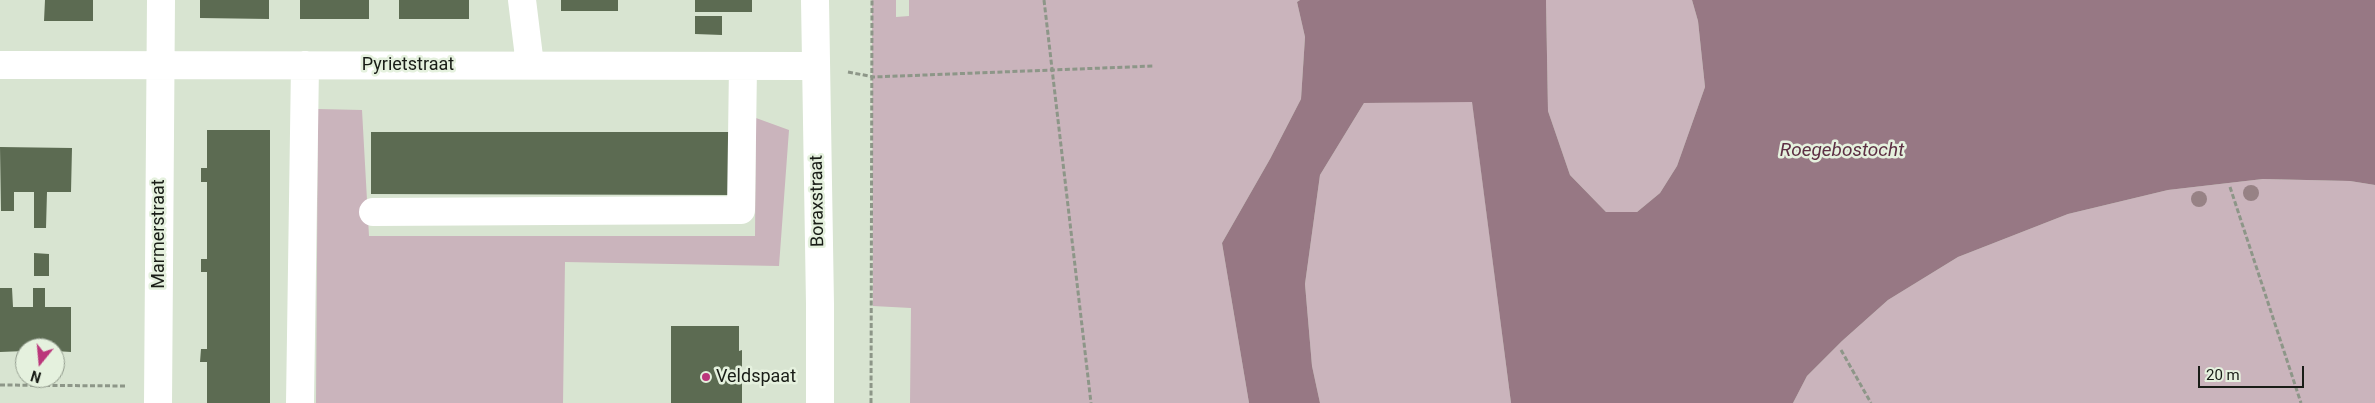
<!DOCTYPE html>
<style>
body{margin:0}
#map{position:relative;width:2375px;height:403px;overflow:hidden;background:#d8e4d1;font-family:Roboto,sans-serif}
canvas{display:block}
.north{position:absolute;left:15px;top:338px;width:50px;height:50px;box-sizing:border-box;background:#e5f1de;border:1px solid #939c8e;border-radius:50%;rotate:197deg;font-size:14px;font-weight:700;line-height:20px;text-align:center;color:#191d17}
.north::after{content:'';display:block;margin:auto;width:18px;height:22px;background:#bb367b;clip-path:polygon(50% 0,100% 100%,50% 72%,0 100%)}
.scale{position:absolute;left:2198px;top:366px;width:106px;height:22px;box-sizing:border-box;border:2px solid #191d17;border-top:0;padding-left:6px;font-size:15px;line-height:18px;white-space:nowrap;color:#191d17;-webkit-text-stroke:4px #e5f1de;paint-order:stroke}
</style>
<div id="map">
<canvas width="2375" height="403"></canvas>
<div class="north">N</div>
<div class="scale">20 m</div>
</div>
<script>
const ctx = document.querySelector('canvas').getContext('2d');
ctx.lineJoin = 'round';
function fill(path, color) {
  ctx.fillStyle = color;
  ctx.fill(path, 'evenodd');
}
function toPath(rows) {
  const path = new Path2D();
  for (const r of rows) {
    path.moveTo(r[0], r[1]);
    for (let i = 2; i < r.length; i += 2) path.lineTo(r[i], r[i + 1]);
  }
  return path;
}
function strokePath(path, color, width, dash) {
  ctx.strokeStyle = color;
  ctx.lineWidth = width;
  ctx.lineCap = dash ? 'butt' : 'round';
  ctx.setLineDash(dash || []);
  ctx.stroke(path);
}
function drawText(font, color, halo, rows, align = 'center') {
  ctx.font = font + ' Roboto,sans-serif';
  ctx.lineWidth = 5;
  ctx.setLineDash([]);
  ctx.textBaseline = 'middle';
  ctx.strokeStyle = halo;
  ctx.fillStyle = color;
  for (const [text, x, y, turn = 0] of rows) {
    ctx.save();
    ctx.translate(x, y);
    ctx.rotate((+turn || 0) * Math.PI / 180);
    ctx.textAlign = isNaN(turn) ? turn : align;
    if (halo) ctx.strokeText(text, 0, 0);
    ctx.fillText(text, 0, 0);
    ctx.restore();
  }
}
fill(toPath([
 [872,0,896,0,896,17,909,16,909,0,1300,0,1297,2,1305,37,1301,99,1270,159,1222,243,1249,403,910,403,911,308,873,306],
 [1546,0,1692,0,1698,21,1705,87,1677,166,1660,193,1637,212,1606,212,1570,175,1548,111],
 [1472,101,1511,403,1320,403,1312,366,1305,284,1320,175,1364,103],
 [318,109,362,110,369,236,755,236,756,118,789,130,779,266,565,262,563,403,316,403],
 [2263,179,2350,181,2375,185,2375,403,1793,403,1807,376,1842,341,1888,300,1958,257,2068,214,2168,190]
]), '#cab4bc');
fill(toPath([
 [1300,0,1546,0,1548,111,1570,175,1606,212,1637,212,1660,193,1677,166,1705,87,1698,21,1692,0,2375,0,2375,185,2350,181,2263,179,2168,190,2068,214,1958,257,1888,300,1842,341,1807,376,1793,403,1511,403,1472,102,1364,103,1320,175,1305,284,1312,366,1320,403,1249,403,1222,243,1270,159,1301,99,1305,37,1297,2]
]), '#977884');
fill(toPath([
 [45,0,93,0,93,21,44,21],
 [200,0,269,0,269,19,200,18],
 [300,0,369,0,369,19,300,19],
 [399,0,469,0,469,19,399,19],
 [561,0,618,0,618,11,561,11],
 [695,0,752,0,752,12,695,12],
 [695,16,722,16,722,35,695,34],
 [207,130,270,130,270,403,207,403,207,362,200,362,201,349,207,349,207,272,201,272,201,259,207,259,207,182,201,182,201,168,207,168],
 [371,132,732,132,732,195,371,194],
 [0,147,72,148,71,192,47,192,46,228,34,228,34,192,14,192,14,211,1,211],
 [34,253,49,254,49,276,34,276],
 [0,288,12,288,13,307,33,307,33,288,45,288,45,307,71,307,71,352,55,351,55,348,25,348,25,351,0,352],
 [671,326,739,326,739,351,742,350,742,403,671,403]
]), '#5c6b52');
strokePath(toPath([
 [1044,0,1091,403],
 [848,72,874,77,1154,66],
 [2230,187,2301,403],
 [1841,350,1871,403],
 [0,385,127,386],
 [871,403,872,0]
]), '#8d9688', 3, [5, 2.5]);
strokePath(toPath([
 [522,0,530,65],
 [815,0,820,304,820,403],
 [0,65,815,66],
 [373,212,741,210,743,66],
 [158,403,161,0],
 [300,403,305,65]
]), '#fff', 28);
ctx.fillStyle = '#978285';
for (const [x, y] of [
 [2251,193],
 [2199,199]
]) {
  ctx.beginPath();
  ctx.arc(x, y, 8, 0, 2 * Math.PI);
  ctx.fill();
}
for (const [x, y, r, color] of [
 [706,377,5,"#bb367b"]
]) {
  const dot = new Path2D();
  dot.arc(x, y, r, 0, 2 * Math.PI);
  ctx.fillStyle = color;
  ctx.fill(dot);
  strokePath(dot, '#e5f1de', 2);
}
drawText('18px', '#191d17', '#e5f1de', [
 ["Pyrietstraat",408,65],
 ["Boraxstraat",818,201,-91],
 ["Marmerstraat",159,234,-90]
]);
drawText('18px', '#191d17', '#e5f1de', [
 ["Veldspaat",716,377]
], 'left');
drawText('italic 19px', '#5e3044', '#e5f1de', [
 ["Roegebostocht",1842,151]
]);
</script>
